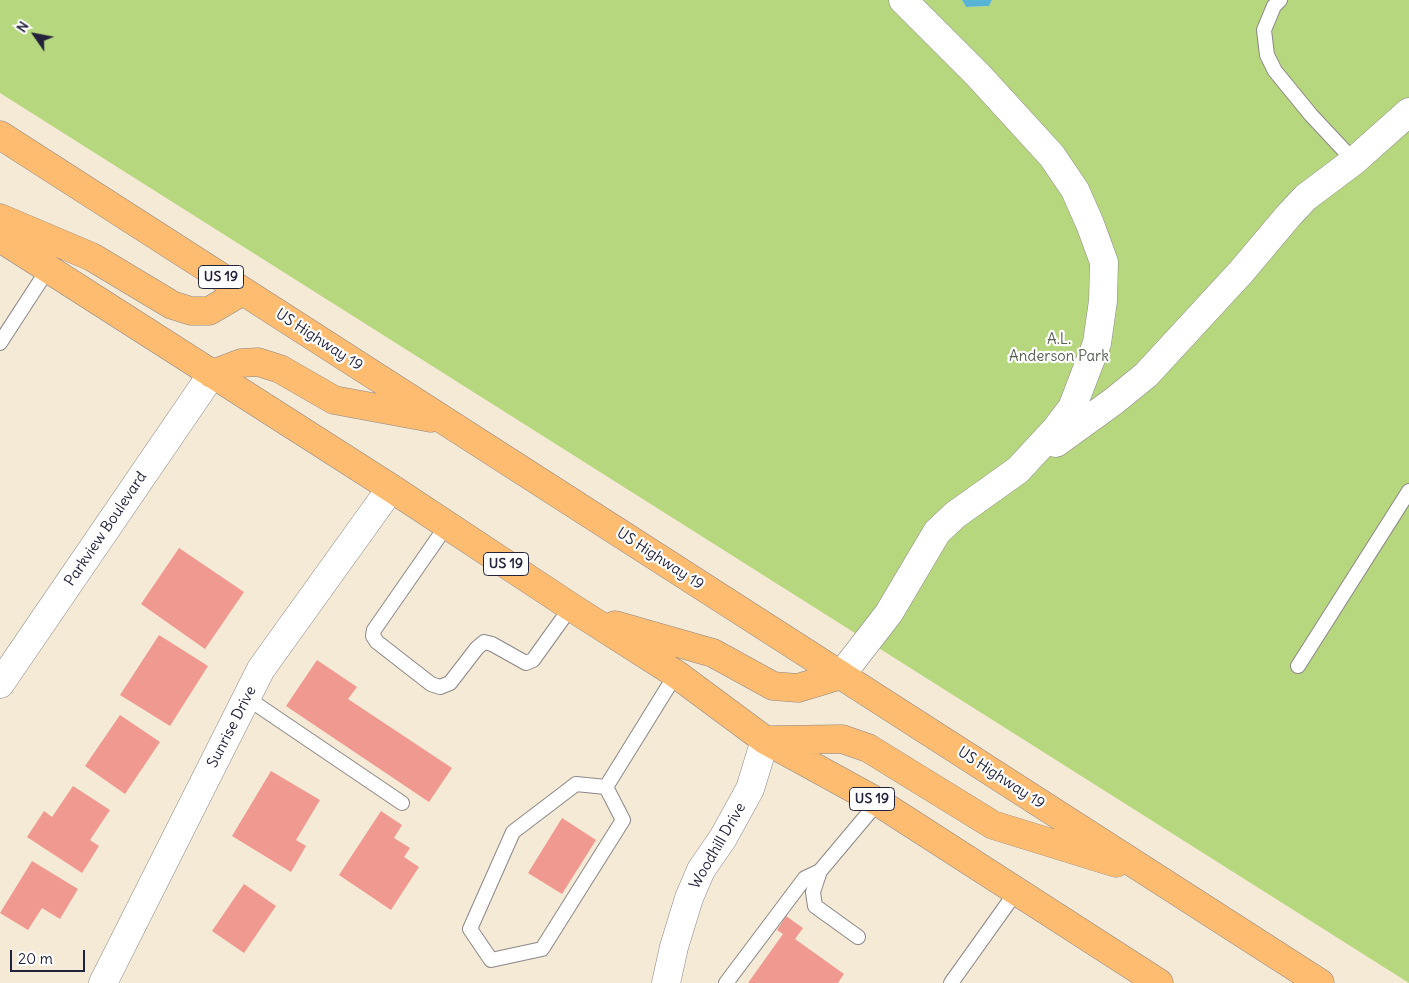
<!DOCTYPE html>
<style>
body{margin:0}
#map{position:relative;width:1409px;height:983px;overflow:hidden;background:#f5ead5;font-family:Delius,sans-serif}
canvas{display:block}
.north{position:absolute;left:10px;top:10px;width:50px;height:50px;-webkit-text-stroke:4px #fff;paint-order:stroke;rotate:303deg;font-size:14px;font-weight:700;line-height:20px;text-align:center;color:#22223b}
.north::after{content:'';display:block;margin:auto;width:18px;height:22px;background:#22223b;clip-path:polygon(50% 0,100% 100%,50% 72%,0 100%)}
.scale{position:absolute;left:10px;top:950px;width:75px;height:22px;box-sizing:border-box;border:2px solid #22223b;border-top:0;padding-left:6px;font-size:15px;line-height:18px;white-space:nowrap;color:#22223b;-webkit-text-stroke:4px #fff;paint-order:stroke}
</style>
<div id="map">
<canvas width="1409" height="983"></canvas>
<div class="north">N</div>
<div class="scale">20 m</div>
</div>
<script>
const ctx = document.querySelector('canvas').getContext('2d');
ctx.lineJoin = 'round';
function fill(path, color) {
  ctx.fillStyle = color;
  ctx.fill(path, 'evenodd');
}
function toPath(rows) {
  const path = new Path2D();
  for (const r of rows) {
    path.moveTo(r[0], r[1]);
    for (let i = 2; i < r.length; i += 2) path.lineTo(r[i], r[i + 1]);
  }
  return path;
}
function strokePath(path, color, width, dash) {
  ctx.strokeStyle = color;
  ctx.lineWidth = width;
  ctx.lineCap = dash ? 'butt' : 'round';
  ctx.setLineDash(dash || []);
  ctx.stroke(path);
}
function drawText(font, color, halo, rows, align = 'center') {
  ctx.font = font + ' Delius,sans-serif';
  ctx.lineWidth = 4.5;
  ctx.setLineDash([]);
  ctx.textBaseline = 'middle';
  ctx.strokeStyle = halo;
  ctx.fillStyle = color;
  for (const [text, x, y, turn = 0] of rows) {
    ctx.save();
    ctx.translate(x, y);
    ctx.rotate((+turn || 0) * Math.PI / 180);
    ctx.textAlign = isNaN(turn) ? turn : align;
    if (halo) ctx.strokeText(text, 0, 0);
    ctx.fillText(text, 0, 0);
    ctx.restore();
  }
}
fill(toPath([
 [0,0,962,0,966,7,989,6,992,0,1409,0,1409,983,0,93]
]), '#b6d77e');
fill(toPath([
 [962,0,992,0,989,6,966,7]
]), '#57b4d5');
fill(toPath([
 [179,548,244,592,205,649,141,604],
 [159,635,208,666,170,726,120,695],
 [317,660,357,687,348,699,452,768,429,802,286,706],
 [120,715,160,742,125,794,85,766],
 [271,771,320,800,296,840,306,846,291,872,232,836],
 [73,786,110,810,90,840,99,846,82,873,27,837,44,811,52,817],
 [381,811,402,825,394,838,410,848,404,857,419,867,391,910,339,875],
 [562,818,596,840,562,894,528,873],
 [32,861,78,889,60,919,42,908,28,930,0,913],
 [244,884,276,906,244,953,212,931],
 [786,916,803,928,795,939,844,974,838,983,748,983,783,934,777,930]
]), '#ef9991');
const service = toPath([
 [1280,0,1274,6,1264,30,1267,55,1275,71,1311,115,1354,161],
 [0,343,48,269],
 [447,525,374,630,373,636,377,642,431,684,440,687,450,683,477,648,484,642,492,644,526,663,533,660,571,607],
 [1298,666,1409,491],
 [247,698,402,803],
 [576,784,606,787,623,820,542,949,491,960,470,929,513,832,576,784],
 [606,787,676,674],
 [858,937,815,906,813,892,820,871,878,802],
 [726,983,805,878,820,871],
 [951,983,1016,892]
]);
const minor = toPath([
 [1056,443,1114,401,1146,375,1241,272,1289,215,1306,197,1354,161,1409,112],
 [841,675,889,613,937,532,955,515,1018,470,1055,430,1072,408,1097,343,1103,301,1104,262,1090,224,1075,190,1052,156,978,75,903,0],
 [0,684,212,374],
 [103,983,261,669,391,488],
 [666,983,674,947,689,898,701,870,723,838,750,789,765,740]
]);
const trunk = toPath([
 [0,135,1320,983],
 [0,218,92,257,172,305,191,311,209,311,243,291],
 [0,238,391,488,571,607,676,674,765,740,878,802,1159,983],
 [212,374,241,363,258,362,280,369,334,400,431,418],
 [615,625,713,653,773,686,798,688,841,675],
 [768,740,842,739,868,748,993,825,1116,863]
]);
strokePath(service, '#8c8688', 16);
strokePath(minor, '#8c8688', 29);
strokePath(trunk, '#8c8688', 29);
strokePath(service, '#fff', 14);
strokePath(minor, '#fff', 28);
strokePath(trunk, '#febc70', 28);
for (const [x, y, w] of [
 [221,277,45],
 [506,564,45],
 [872,799,45]
]) {
  const box = new Path2D();
  box.roundRect(x - w / 2, y - 11.5, w, 23, 4);
  ctx.fillStyle = '#fff';
  ctx.fill(box);
  strokePath(box, '#22223b', 1);
}
drawText('bold 14px', '#22223b', null, [
 ["US 19",221,277],
 ["US 19",506,564],
 ["US 19",872,799]
]);
drawText('15px', '#22223b', '#fff', [
 ["US Highway 19",319,340,33],
 ["Parkview Boulevard",106,529,-56],
 ["US Highway 19",660,559,33],
 ["Sunrise Drive",232,727,-63],
 ["US Highway 19",1001,778,33],
 ["Woodhill Drive",718,846,-60]
]);
drawText('15px', '#566152', '#fff', [
 ["A.L.",1059,340],
 ["Anderson Park",1059,357]
]);
</script>
